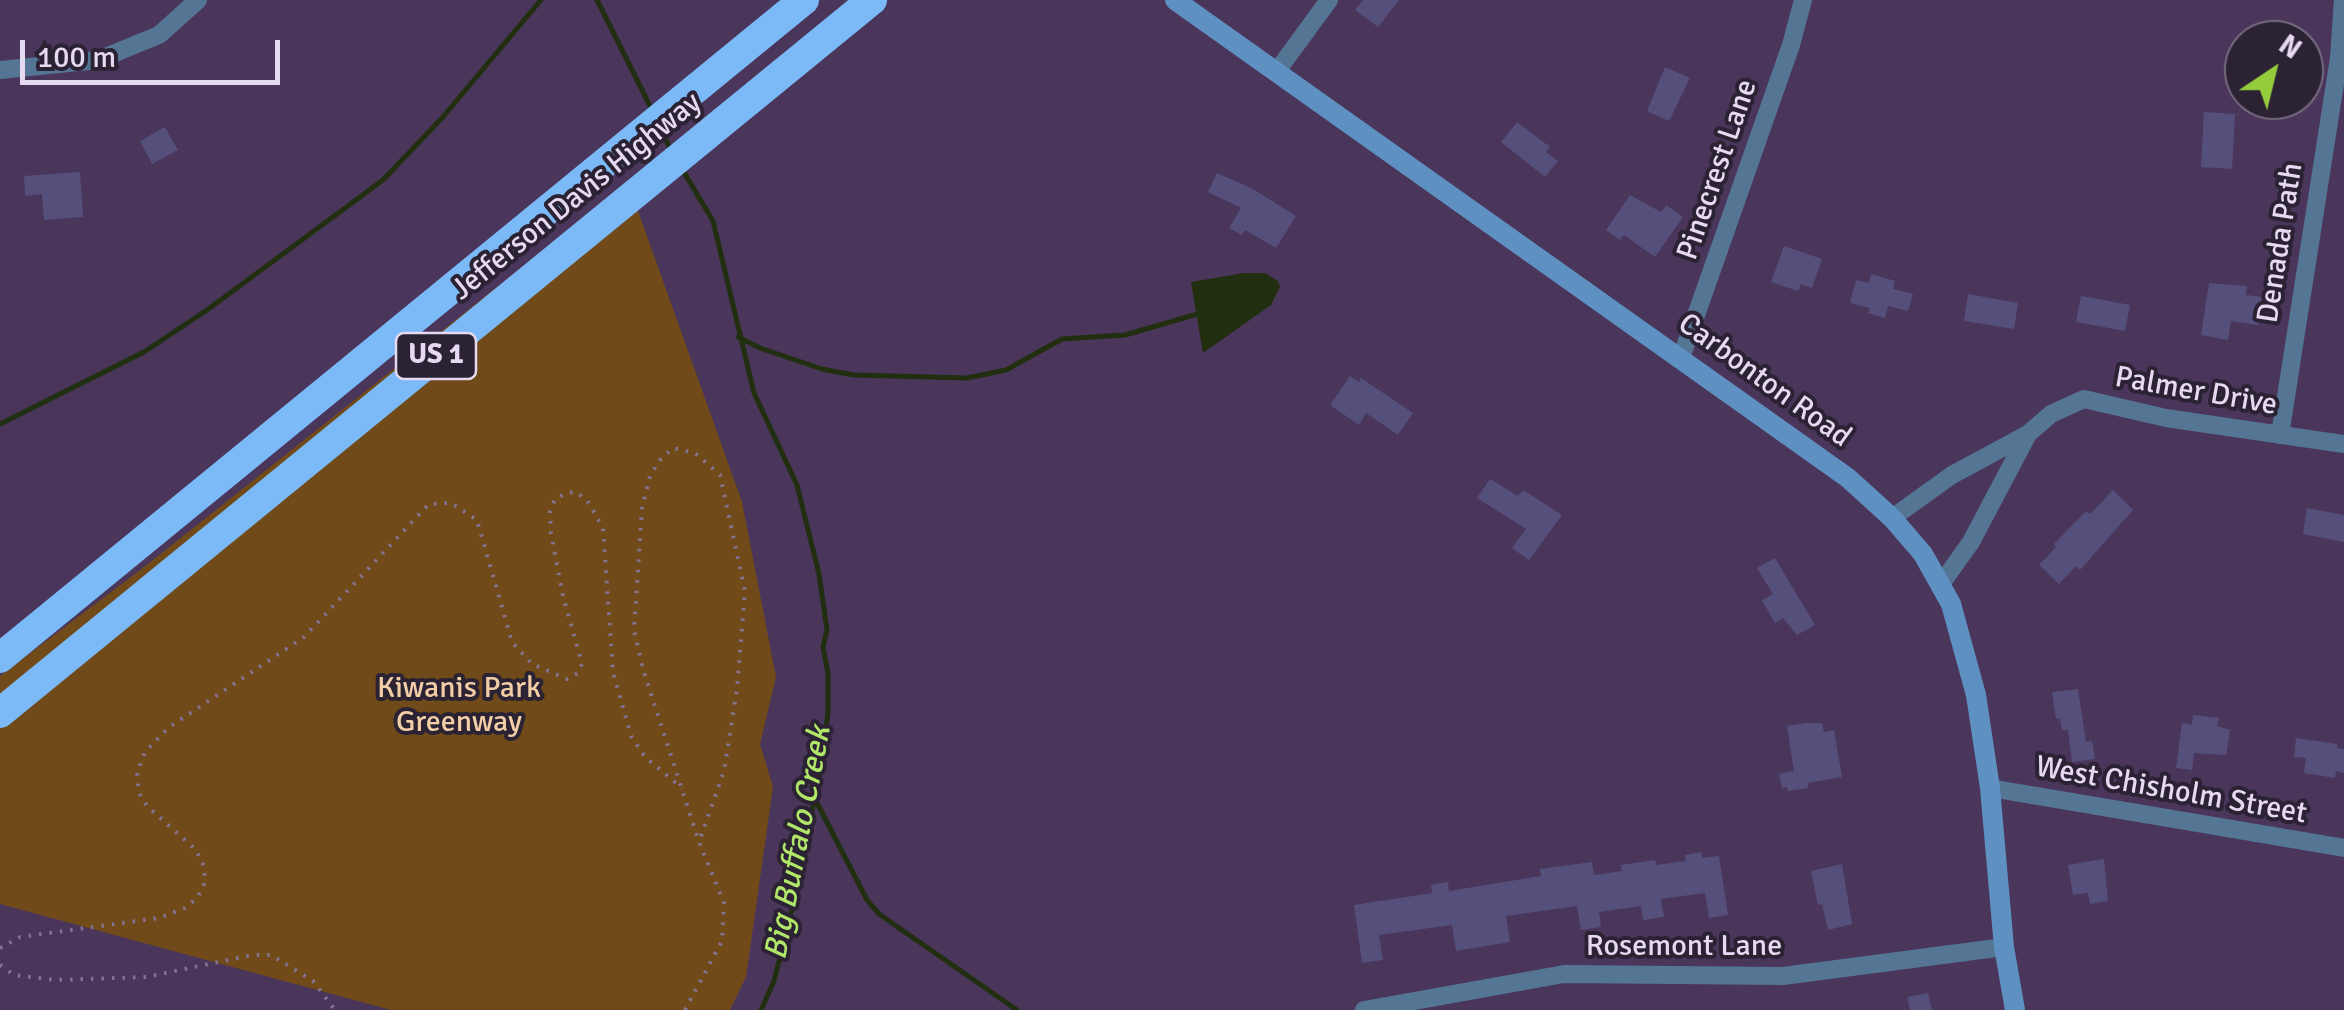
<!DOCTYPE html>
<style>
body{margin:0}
#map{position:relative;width:2344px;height:1010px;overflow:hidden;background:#4a355b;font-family:Signika,sans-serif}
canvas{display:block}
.north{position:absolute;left:2224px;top:20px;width:100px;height:100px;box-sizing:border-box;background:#2b2233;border:2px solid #766c7f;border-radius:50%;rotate:35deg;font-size:28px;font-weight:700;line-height:40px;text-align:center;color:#e6daf2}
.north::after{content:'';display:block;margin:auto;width:35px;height:45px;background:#94cc3c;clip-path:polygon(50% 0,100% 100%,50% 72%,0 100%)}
.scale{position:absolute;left:20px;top:40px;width:260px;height:45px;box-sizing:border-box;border:5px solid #e6daf2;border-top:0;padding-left:12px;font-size:30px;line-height:35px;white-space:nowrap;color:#e6daf2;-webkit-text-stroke:8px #2b2233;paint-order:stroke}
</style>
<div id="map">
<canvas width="2344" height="1010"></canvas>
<div class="north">N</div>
<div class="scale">100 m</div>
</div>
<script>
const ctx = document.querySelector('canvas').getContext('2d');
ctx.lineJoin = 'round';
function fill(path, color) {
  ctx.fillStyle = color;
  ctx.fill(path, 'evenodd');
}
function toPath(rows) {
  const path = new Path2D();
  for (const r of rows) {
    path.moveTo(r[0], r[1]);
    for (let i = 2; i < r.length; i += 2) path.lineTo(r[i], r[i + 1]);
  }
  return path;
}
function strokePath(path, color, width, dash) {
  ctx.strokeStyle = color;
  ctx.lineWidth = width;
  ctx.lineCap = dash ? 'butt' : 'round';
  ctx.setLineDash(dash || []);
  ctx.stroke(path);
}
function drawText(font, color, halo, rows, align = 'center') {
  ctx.font = font + ' Signika,sans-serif';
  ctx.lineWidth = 8;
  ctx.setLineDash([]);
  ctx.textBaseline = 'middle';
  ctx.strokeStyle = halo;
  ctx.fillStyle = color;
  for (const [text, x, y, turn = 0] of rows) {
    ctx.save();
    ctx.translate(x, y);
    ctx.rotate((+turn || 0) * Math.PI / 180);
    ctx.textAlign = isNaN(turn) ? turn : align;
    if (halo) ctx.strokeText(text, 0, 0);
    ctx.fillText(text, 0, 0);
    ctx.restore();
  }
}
fill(toPath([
 [628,183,742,502,776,677,760,744,773,787,746,977,730,1010,391,1010,0,904,0,676,144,567]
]), '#714a19');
fill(toPath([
 [1244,273,1265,273,1278,281,1280,287,1271,305,1203,353,1191,282]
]), '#212f10');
strokePath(toPath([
 [597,0,652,110],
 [661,129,671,151],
 [682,169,713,221,754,393,797,485,819,574,827,630,823,647,828,673,828,712,822,762,790,918,774,981,761,1010],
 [738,337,760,348,822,369,853,375,967,378,1006,370,1062,339,1125,335,1201,313],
 [0,424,144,352,207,310,383,180,442,118,541,0],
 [815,799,867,900,879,914,1017,1010]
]), '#212f10', 5);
fill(toPath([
 [1363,0,1399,0,1378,27,1355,10],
 [1665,67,1690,78,1669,121,1647,111],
 [2204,112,2235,114,2232,169,2201,167],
 [1517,122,1550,147,1546,152,1558,161,1545,177,1501,142],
 [165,127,178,150,152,164,140,141],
 [80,172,83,217,44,220,42,194,25,196,24,176],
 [1217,173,1253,189,1296,216,1276,248,1245,230,1242,235,1229,228,1241,208,1208,192],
 [1630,195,1661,212,1666,205,1683,217,1655,257,1624,235,1620,240,1606,230],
 [1784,246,1822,259,1812,288,1801,284,1798,291,1771,282],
 [1871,274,1895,281,1893,289,1913,294,1908,311,1888,306,1885,318,1868,313,1870,308,1850,303,1856,280,1869,283],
 [2209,283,2247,286,2246,295,2262,297,2258,325,2231,321,2228,340,2201,335],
 [1968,294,2018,303,2014,329,1964,321],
 [2081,296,2130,305,2125,331,2076,322],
 [1350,376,1359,382,1361,378,1413,413,1398,435,1366,413,1359,425,1330,405],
 [1490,479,1518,496,1523,490,1562,515,1529,560,1512,548,1526,529,1477,498],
 [2113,490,2133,510,2080,570,2076,566,2059,584,2039,565,2056,547,2054,544,2086,511,2090,514],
 [2307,508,2344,515,2344,542,2303,534],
 [1775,558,1815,625,1797,635,1783,618,1775,623,1762,600,1773,594,1757,568],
 [2078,689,2086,742,2092,741,2095,759,2072,762,2068,730,2062,730,2060,718,2056,719,2052,692],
 [2193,715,2219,718,2217,726,2230,730,2226,755,2194,753,2192,770,2176,768,2182,723,2192,725],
 [1806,723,1822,723,1824,732,1834,730,1842,777,1808,783,1808,788,1788,791,1787,787,1782,788,1779,774,1794,771,1787,726],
 [2296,738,2337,744,2337,748,2344,749,2344,773,2336,771,2335,778,2304,773,2306,758,2294,757],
 [1701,852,1702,858,1719,856,1728,915,1709,918,1705,893,1661,899,1664,917,1643,920,1641,906,1599,912,1601,927,1581,930,1577,906,1534,912,1506,916,1510,942,1456,951,1452,925,1379,935,1383,960,1362,963,1354,905,1432,893,1431,885,1448,882,1449,891,1541,876,1540,869,1592,862,1594,875,1622,871,1621,865,1655,860,1656,865,1686,861,1685,855],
 [2104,859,2108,901,2090,904,2088,893,2073,895,2068,865],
 [1842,864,1852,924,1828,930,1822,904,1818,905,1811,871],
 [1928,993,1932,1010,1910,1010,1907,997]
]), '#55507b');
strokePath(toPath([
 [0,948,20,937,159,918,185,908,198,897,205,882,204,866,196,850,147,806,139,793,137,773,145,752,168,728,304,637,429,504,451,503,477,520,512,642,532,664,567,679,578,673,582,664,563,596,551,533,550,511,555,499,566,493,576,492,587,500,603,528,613,672,631,736,645,757,682,788],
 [0,965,14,975,55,980,146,977,252,955,271,955,313,981,335,1010],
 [685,1010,722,941,724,903,699,842,643,669,634,630,642,508,650,476,660,460,673,448,695,453,720,475,745,591,737,689,724,771,699,842]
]), '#857394', 4, [2.5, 8]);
strokePath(toPath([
 [0,70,98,60,159,35,198,0],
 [1277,71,1329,0],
 [1681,358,1791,45,1803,0],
 [2280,435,2339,58,2343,0],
 [1892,518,1952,475,2028,434,2051,414,2084,399,2166,418,2344,444],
 [1941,584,1971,542,2028,434],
 [1990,788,2344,848],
 [1364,1010,1564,974,1783,976,2004,947]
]), '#557594', 18);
strokePath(toPath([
 [1175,0,1848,478,1892,518,1923,554,1951,604,1976,695,1990,788,2004,947,2015,1010]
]), '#5e91c2', 20);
strokePath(toPath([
 [0,658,804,0],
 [0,713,872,0]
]), '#7cbaf7', 30);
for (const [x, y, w] of [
 [436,356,80]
]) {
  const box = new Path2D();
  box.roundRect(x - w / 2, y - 23, w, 46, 8);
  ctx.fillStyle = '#2b2233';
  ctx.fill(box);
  strokePath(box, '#e6daf2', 2.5);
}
drawText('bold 28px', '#e6daf2', null, [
 ["US 1",436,356]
]);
drawText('30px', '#e6daf2', '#2b2233', [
 ["Pinecrest Lane",1718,170,-71],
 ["Jefferson Davis Highway",577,197,-39],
 ["Denada Path",2281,243,-81],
 ["Carbonton Road",1764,381,36],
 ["Palmer Drive",2196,392,10],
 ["West Chisholm Street",2171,791,10],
 ["Rosemont Lane",1684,947]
]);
drawText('30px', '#f2cea6', '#2b2233', [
 ["Kiwanis Park",459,689],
 ["Greenway",459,723]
]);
drawText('italic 32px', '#b1e769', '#2b2233', [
 ["Big Buffalo Creek",799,843,-79]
]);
</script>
